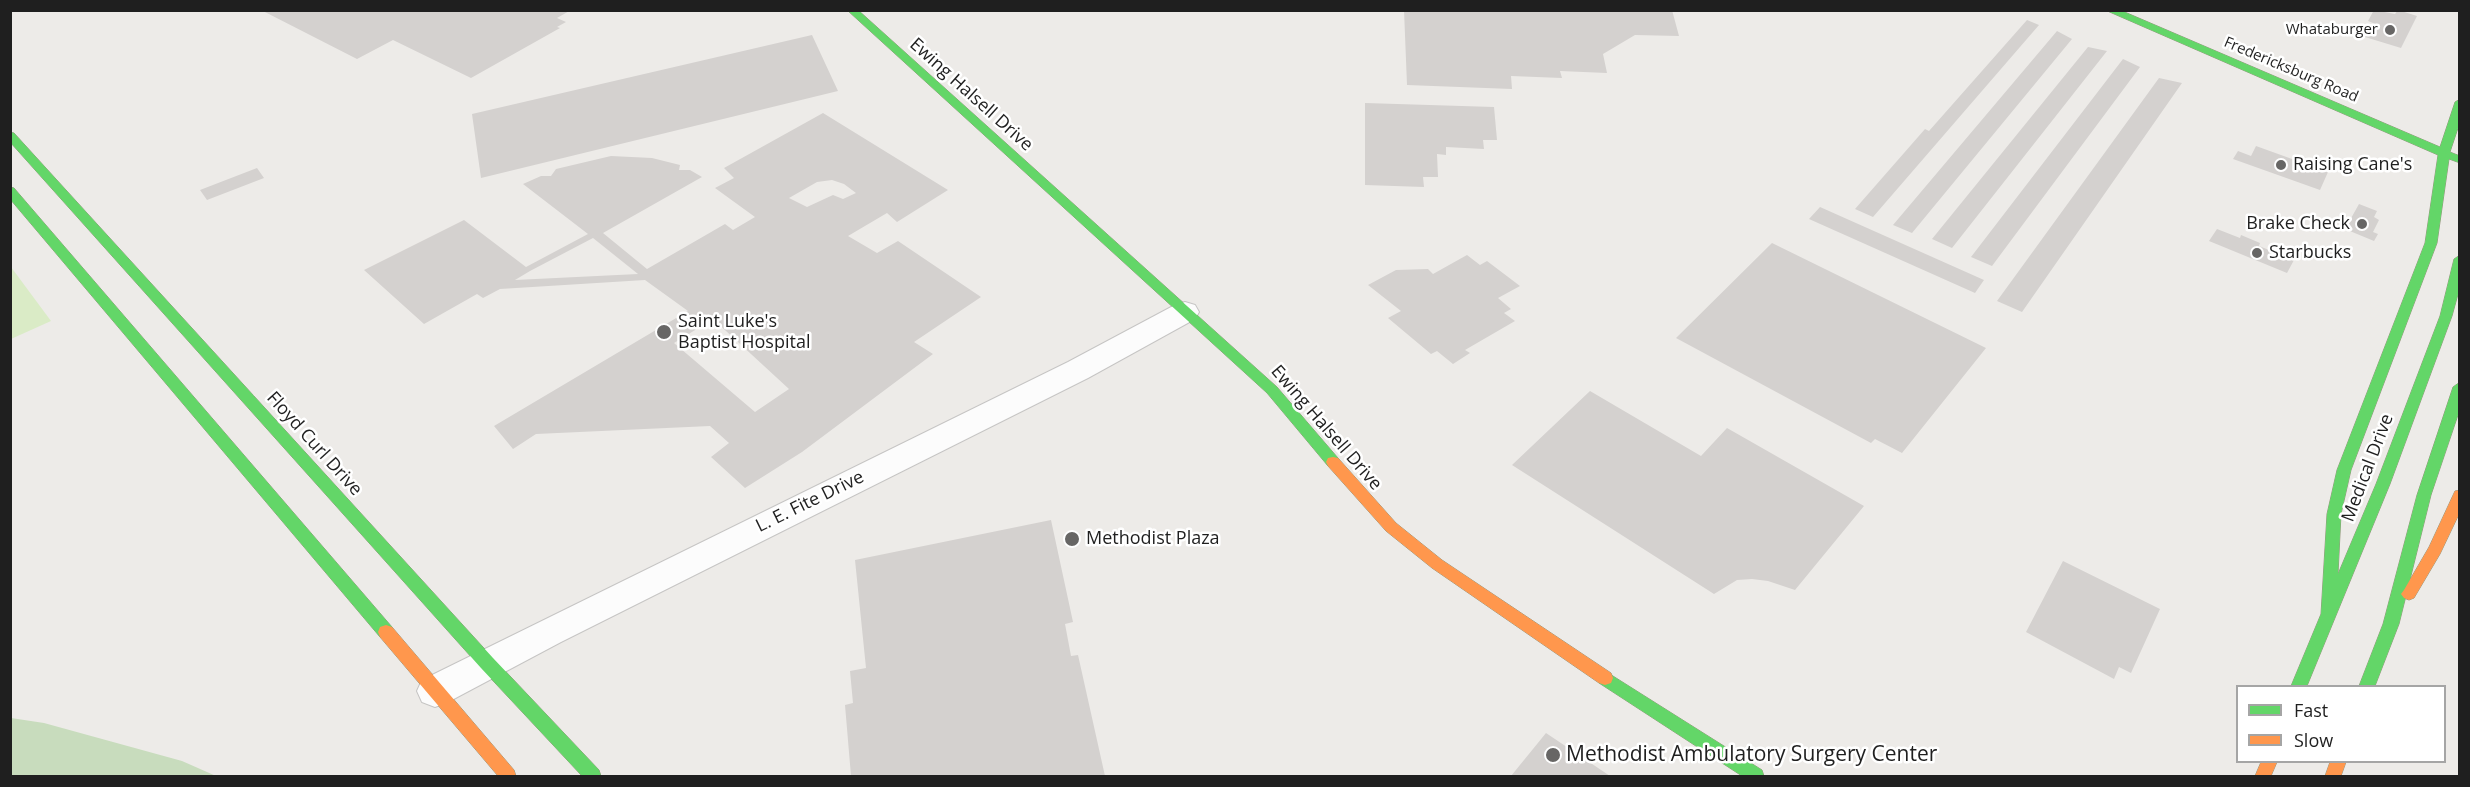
<!DOCTYPE html>
<style>
body{margin:0}
#map{position:relative;width:2470px;height:787px;overflow:hidden;background:#edebe8;font-family:"Open Sans",sans-serif}
canvas{display:block}
.frame{position:absolute;inset:0;border:12px solid #1f1f1f;pointer-events:none}
.legend{position:absolute;left:2236px;top:685px;width:210px;height:78px;box-sizing:border-box;background:#fff;border:2px solid #a5a5a5;margin:0;padding:8px 10px;list-style:none;font-size:18px;color:#1f1f1f}
.legend li{display:flex;align-items:center;gap:12px;height:30px}
.legend b{width:30px;border:2px solid #a5a5a5}
</style>
<div id="map">
<canvas width="2470" height="787"></canvas>
<div class="frame"></div>
<ul class="legend">
<li><b style="height:8px;background:#63d668"></b>Fast</li>
<li><b style="height:8px;background:#ff974d"></b>Slow</li>
</ul>
</div>
<script>
const ctx = document.querySelector('canvas').getContext('2d');
ctx.lineJoin = 'round';
function fill(path, color) {
  ctx.fillStyle = color;
  ctx.fill(path, 'evenodd');
}
function toPath(rows) {
  const path = new Path2D();
  for (const r of rows) {
    path.moveTo(r[0], r[1]);
    for (let i = 2; i < r.length; i += 2) path.lineTo(r[i], r[i + 1]);
  }
  return path;
}
function strokePath(path, color, width, dash) {
  ctx.strokeStyle = color;
  ctx.lineWidth = width;
  ctx.lineCap = dash ? 'butt' : 'round';
  ctx.setLineDash(dash || []);
  ctx.stroke(path);
}
function drawText(font, color, halo, rows, align = 'center') {
  ctx.font = font + ' "Open Sans",sans-serif';
  ctx.lineWidth = 5;
  ctx.setLineDash([]);
  ctx.textBaseline = 'middle';
  ctx.strokeStyle = halo;
  ctx.fillStyle = color;
  for (const [text, x, y, turn = 0] of rows) {
    ctx.save();
    ctx.translate(x, y);
    ctx.rotate((+turn || 0) * Math.PI / 180);
    ctx.textAlign = isNaN(turn) ? turn : align;
    if (halo) ctx.strokeText(text, 0, 0);
    ctx.fillText(text, 0, 0);
    ctx.restore();
  }
}
fill(toPath([
 [11,267,51,321,11,339,10,339]
]), '#daebc6');
fill(toPath([
 [11,718,44,723,182,761,216,776,11,776]
]), '#c8dcbd');
fill(toPath([
 [261,10,571,10,557,18,566,22,557,27,560,28,471,78,393,40,357,59],
 [1404,10,1672,10,1679,36,1635,35,1603,54,1607,73,1560,71,1562,78,1511,76,1512,89,1407,85],
 [2374,10,2395,14,2398,10,2417,16,2401,48,2365,37,2373,23,2368,21],
 [2027,20,2039,25,1873,217,1855,209,1925,129,1929,131],
 [2057,31,2072,39,1912,233,1893,225],
 [812,35,838,91,481,178,472,114],
 [2088,47,2107,51,1952,248,1932,239],
 [2123,59,2140,67,1992,266,1971,257],
 [2159,78,2182,83,2022,312,1997,301],
 [1365,103,1494,107,1497,140,1483,140,1484,149,1446,147,1446,155,1437,154,1438,177,1423,177,1424,187,1365,185],
 [823,113,948,190,897,222,887,213,848,236,877,253,898,241,981,297,914,342,933,354,802,452,745,488,711,457,729,443,710,426,536,434,513,449,494,426,688,311,645,280,500,289,483,298,477,294,424,324,364,270,464,220,526,267,588,234,523,184,541,176,551,176,556,169,611,156,652,158,680,165,679,170,690,170,702,177,603,233,647,269,725,224,733,230,755,217,715,188,734,178,724,168],
 [832,180,844,184,856,193,843,199,833,195,807,207,789,198,817,182],
 [593,238,638,274,515,280,530,271],
 [713,319,789,389,755,412,674,343],
 [2256,146,2328,172,2320,190,2233,159,2238,151,2251,156],
 [257,168,264,178,207,200,200,190],
 [2359,204,2377,211,2374,217,2379,220,2373,232,2378,234,2374,241,2345,229],
 [1820,207,1984,280,1975,293,1809,219],
 [2217,229,2240,238,2241,235,2260,243,2259,246,2294,260,2287,273,2209,241],
 [1772,243,1986,348,1902,453,1875,439,1871,443,1676,338],
 [1467,255,1480,265,1487,261,1520,286,1498,298,1511,309,1504,313,1515,321,1465,350,1470,353,1453,364,1437,351,1431,354,1388,318,1401,311,1368,285,1396,270,1428,269,1433,274],
 [1590,391,1701,456,1727,428,1864,506,1795,590,1768,581,1752,579,1737,580,1714,594,1512,465],
 [1051,520,1073,622,1065,624,1071,656,1078,655,1105,776,851,776,845,705,853,703,850,671,866,668,855,560],
 [2063,561,2160,609,2131,673,2119,667,2114,679,2026,632],
 [1546,733,1610,776,1511,776]
]), '#d4d1cf');
const street = toPath([
 [1185,302,1195,305,1199,312,1195,319,1088,378,561,642,448,702,435,707,422,702,417,691,422,680,1068,362,1175,305,1185,302]
]);
const fast = toPath([
 [847,10,858,10,1277,387,1338,458,1340,462,1338,466,1328,466,1267,393,847,10],
 [2105,10,2120,10,2440,147,2455,102,2460,99,2460,122,2450,152,2460,156,2460,163,2449,159,2437,243,2351,470,2341,514,2338,574,2376,484,2440,316,2454,259,2460,255,2460,287,2452,316,2390,484,2307,686,2291,686,2321,614,2327,514,2337,470,2425,243,2438,155,2105,10],
 [10,132,14,133,493,658,599,770,601,776,582,776,481,668,10,142,10,132],
 [10,187,14,188,392,627,394,632,392,637,386,639,380,637,10,199,10,187],
 [2460,382,2460,409,2431,495,2399,624,2375,686,2359,686,2383,624,2417,495,2453,387,2460,382],
 [1605,671,1762,770,1764,776,1742,776,1599,683,1597,678,1599,673,1605,671]
]);
const slow = toPath([
 [1333,457,1338,458,1396,523,1442,560,1611,673,1613,678,1611,683,1605,685,1599,683,1432,568,1386,531,1328,466,1326,462,1328,458,1333,457],
 [2460,490,2460,512,2440,554,2414,598,2409,600,2404,598,2401,594,2404,590,2429,547,2455,491,2460,490],
 [386,625,392,627,514,770,516,776,498,776,380,637,378,632,380,627,386,625],
 [2261,762,2277,762,2271,776,2255,776,2261,762],
 [2330,762,2346,762,2341,776,2325,776,2330,762]
]);
strokePath(street, '#c6c5c4', 2);
strokePath(fast, '#96977f', 1);
strokePath(slow, '#96977f', 1);
fill(street, '#fcfcfc');
fill(fast, '#63d668');
fill(slow, '#ff974d');
for (const [x, y, r, color] of [
 [2390,30,6,"#676665"],
 [2281,165,6,"#676665"],
 [2362,224,6,"#676665"],
 [2257,253,6,"#676665"],
 [664,332,8,"#676665"],
 [1072,539,8,"#676665"],
 [1553,755,8,"#676665"]
]) {
  const dot = new Path2D();
  dot.arc(x, y, r, 0, 2 * Math.PI);
  ctx.fillStyle = color;
  ctx.fill(dot);
  strokePath(dot, '#fff', 2);
}
drawText('15px', '#1f1f1f', '#fff', [
 ["Whataburger",2378,30]
], 'right');
drawText('15px', '#1f1f1f', '#fff', [
 ["Fredericksburg Road",2291,70,23]
]);
drawText('18px', '#1f1f1f', '#fff', [
 ["Ewing Halsell Drive",971,95,42],
 ["Ewing Halsell Drive",1326,428,49],
 ["Floyd Curl Drive",314,444,48],
 ["Medical Drive",2368,468,-69],
 ["L. E. Fite Drive",810,502,-26]
]);
drawText('18px', '#1f1f1f', '#fff', [
 ["Raising Cane's",2293,165],
 ["Brake Check",2350,224,"right"],
 ["Starbucks",2269,253],
 ["Saint Luke's",678,322],
 ["Baptist Hospital",678,343],
 ["Methodist Plaza",1086,539]
], 'left');
drawText('21px', '#1f1f1f', '#fff', [
 ["Methodist Ambulatory Surgery Center",1566,755]
], 'left');
</script>
